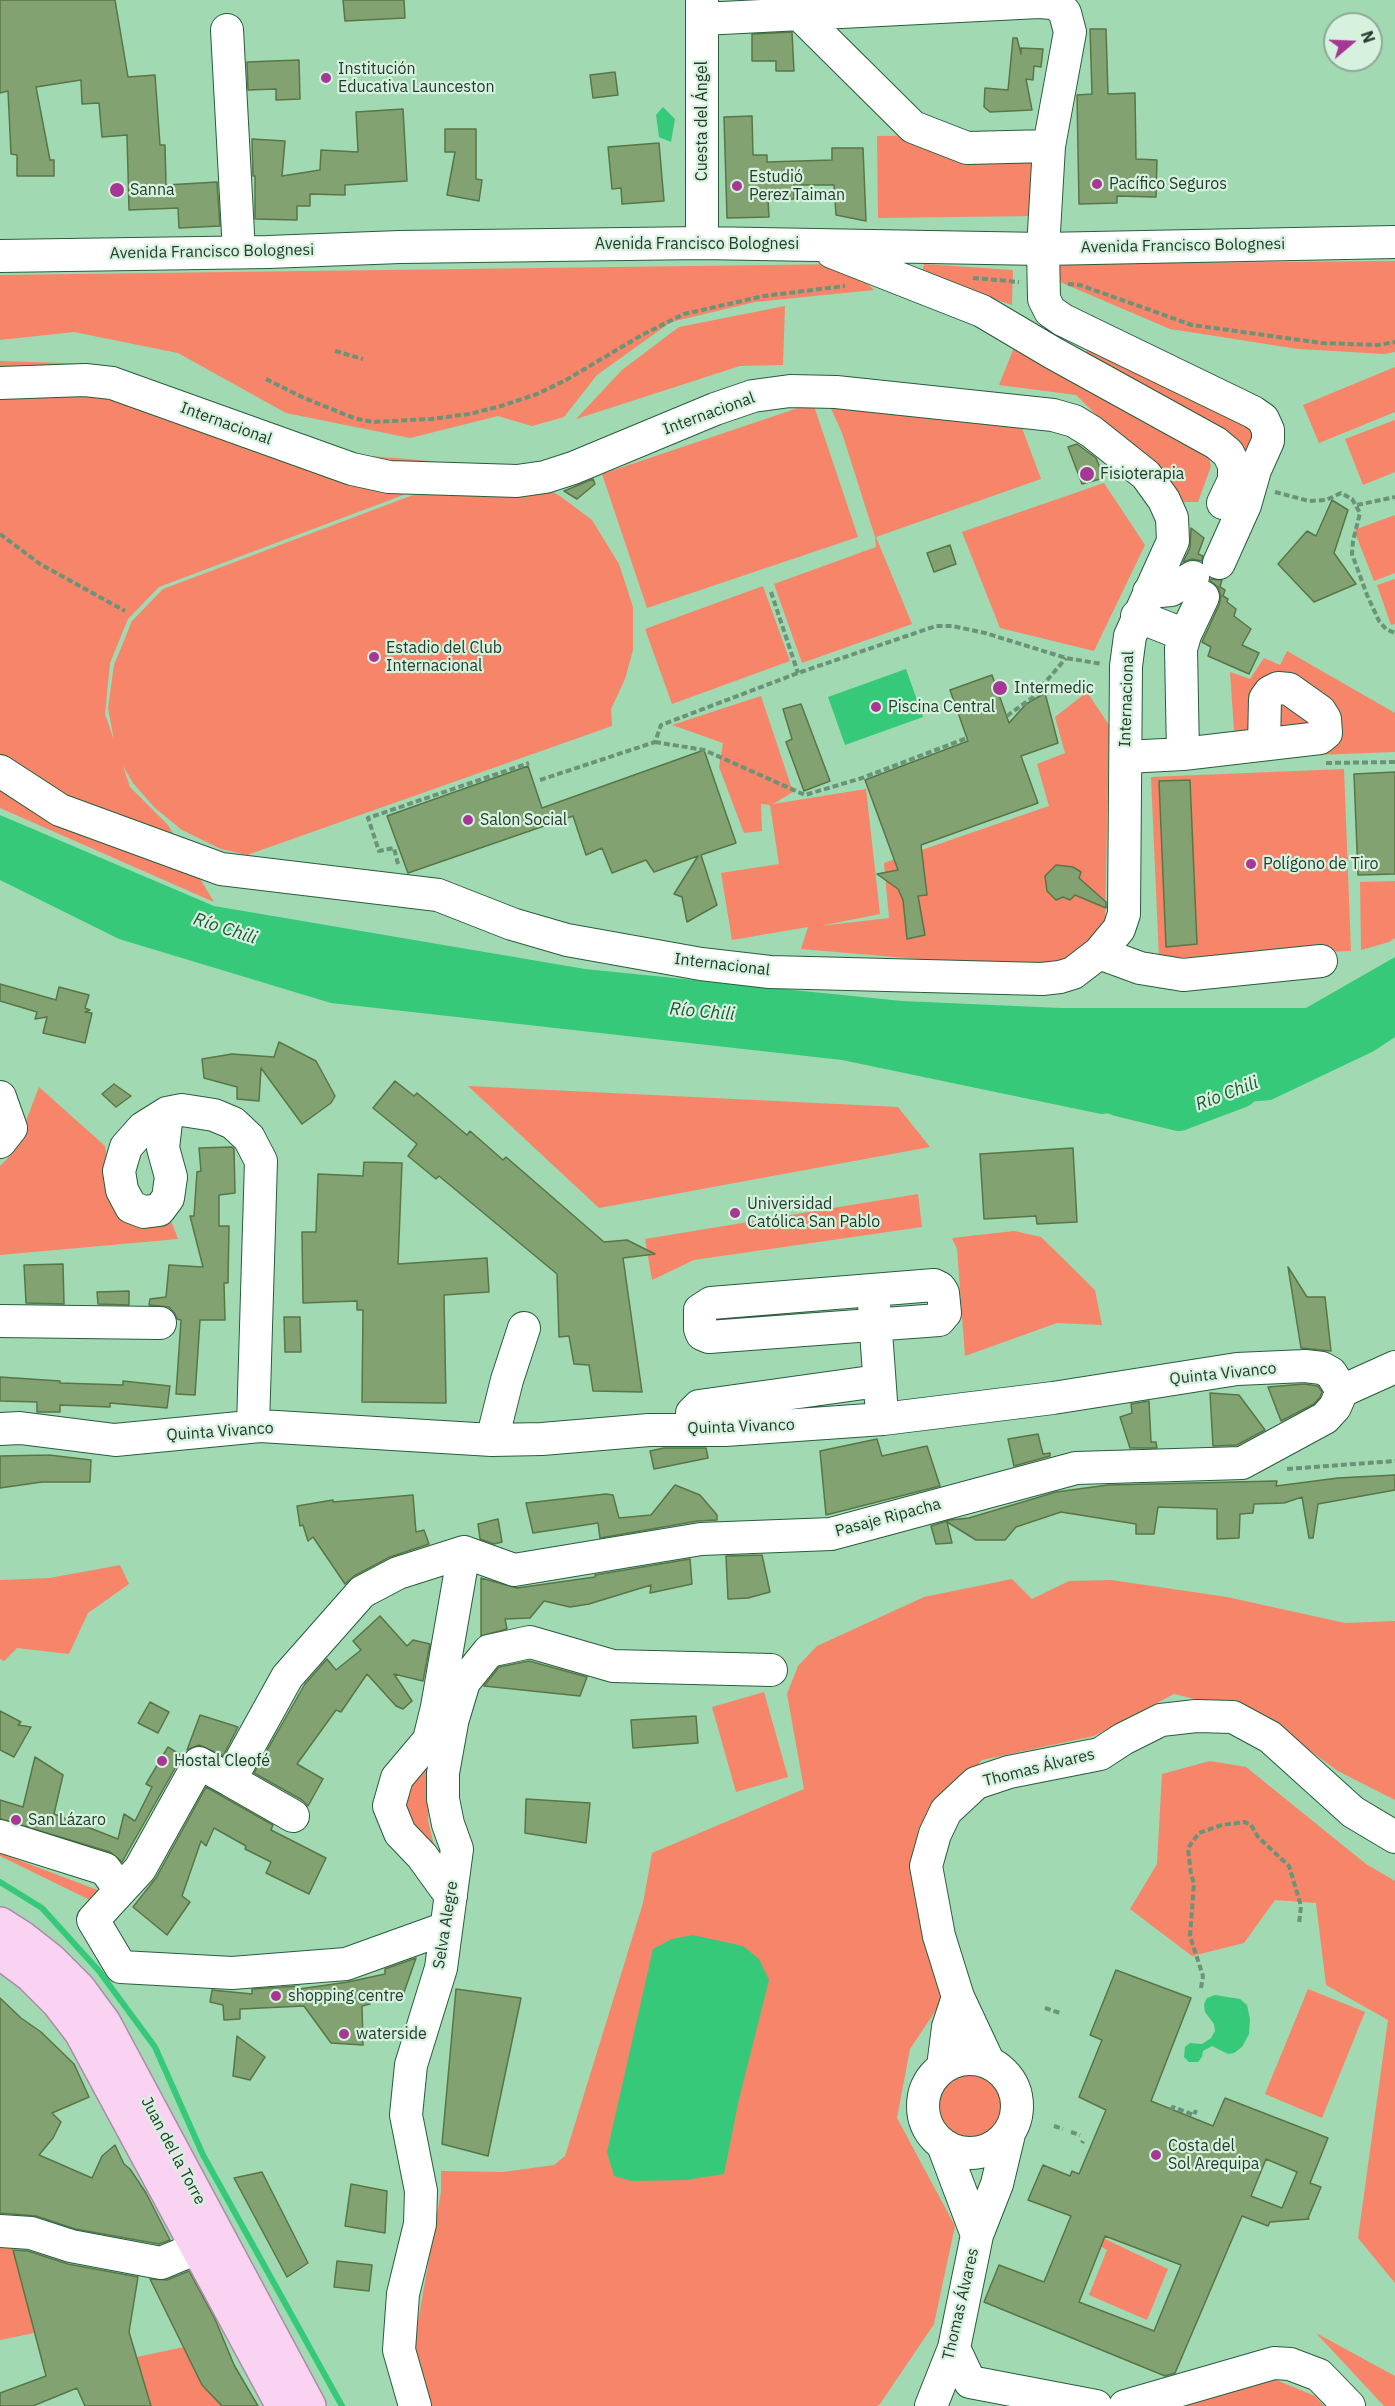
<!DOCTYPE html>
<meta charset="utf-8">
<style>
body{margin:0}
#map{position:relative;width:1395px;height:2406px;overflow:hidden;background:#a1d9b3;font-family:"IBM Plex Sans",sans-serif}
canvas{display:block}
.north{position:absolute;left:1323px;top:12px;width:60px;height:60px;box-sizing:border-box;background:#d6f2de;border:2px solid #8fa997;border-radius:50%;rotate:71deg;font-size:16px;font-weight:700;line-height:24px;text-align:center;color:#243b2c}
.north::after{content:'';display:block;margin:auto;width:21px;height:27px;background:#a63795;clip-path:polygon(50% 0,100% 100%,50% 72%,0 100%)}
</style>
<div id="map">
<canvas width="1395" height="2406"></canvas>
<div class="north">N</div>
</div>
<script>
const ctx = document.querySelector('canvas').getContext('2d');
ctx.lineJoin = 'round';
function fill(path, color) {
  ctx.fillStyle = color;
  ctx.fill(path, 'evenodd');
}
function toPath(rows) {
  const path = new Path2D();
  for (const r of rows) {
    if (r.length === 3) {
      path.moveTo(r[0] + r[2], r[1]);
      path.arc(r[0], r[1], r[2], 0, 2 * Math.PI);
      continue;
    }
    path.moveTo(r[0], r[1]);
    for (let i = 2; i < r.length; i += 2) path.lineTo(r[i], r[i + 1]);
  }
  return path;
}
function strokePath(path, color, width, dash) {
  ctx.strokeStyle = color;
  ctx.lineWidth = width;
  ctx.lineCap = dash ? 'butt' : 'round';
  ctx.setLineDash(dash || []);
  ctx.stroke(path);
}
function drawText(font, color, halo, rows, align = 'center') {
  ctx.font = font + ' "IBM Plex Sans",sans-serif';
  ctx.lineWidth = 4.5;
  ctx.setLineDash([]);
  ctx.textBaseline = 'middle';
  ctx.strokeStyle = halo;
  ctx.fillStyle = color;
  for (const [text, x, y, turn = 0] of rows) {
    ctx.save();
    ctx.translate(x, y);
    ctx.rotate((+turn || 0) * Math.PI / 180);
    ctx.textAlign = isNaN(turn) ? turn : align;
    if (halo) ctx.strokeText(text, 0, 0);
    ctx.fillText(text, 0, 0);
    ctx.restore();
  }
}
fill(toPath([
 [1033,134,1035,216,878,218,877,136],
 [1395,261,1395,352,1384,354,1298,349,1170,329,1053,279,1056,264],
 [848,264,874,290,755,302,671,322,597,375,564,417,532,426,498,416,410,438,286,413,178,353,74,332,0,340,0,275],
 [924,264,1013,270,1012,305,922,275],
 [785,306,783,365,740,366,576,419,622,370,679,327],
 [1017,340,1207,452,1211,466,1198,502,1184,502,1076,395,999,385],
 [1084,345,1248,426,1254,432,1248,458,1092,365],
 [0,361,95,364,201,403,358,455,431,461,475,468,159,587,128,619,110,663,105,714,114,740,108,708,114,665,132,621,163,589,477,471,520,473,560,496,592,520,619,564,633,607,633,650,625,679,611,709,612,726,247,855,221,849,182,830,155,808,133,783,123,766,130,787,168,825,214,902,0,808],
 [1395,367,1395,412,1319,443,1303,405],
 [813,403,858,537,647,608,602,474],
 [829,404,1048,421,1027,429,1019,420,1041,479,876,537,912,624,802,663,774,584,876,547,875,537,842,433],
 [1395,420,1395,472,1363,485,1345,439],
 [1104,483,1145,545,1094,651,1000,628,962,532],
 [1395,515,1395,573,1374,581,1354,530],
 [1395,579,1395,624,1391,625,1377,585],
 [763,586,790,661,672,704,645,629],
 [1287,651,1395,713,1395,752,1236,758,1230,672,1250,679,1264,658,1280,665],
 [1087,692,1109,725,1105,923,1058,971,801,949,808,927,732,940,721,873,779,864,770,805,761,804,762,831,744,833,719,767,723,743,672,725,761,696,793,792,773,804,866,789,880,914,820,926,889,918,884,863,1049,806,1037,764,1065,753,1055,717],
 [1344,769,1351,951,1159,958,1151,777],
 [1395,881,1395,938,1389,942,1361,950,1360,882],
 [468,1086,898,1107,930,1147,599,1208],
 [39,1087,105,1146,112,1197,172,1223,178,1239,0,1255,0,1166,14,1152],
 [918,1194,922,1227,694,1260,652,1280,645,1239],
 [1014,1231,1041,1237,1095,1290,1102,1325,1057,1323,965,1356,957,1249,952,1238],
 [120,1565,129,1584,88,1613,69,1654,17,1648,4,1661,0,1659,0,1580,50,1578],
 [1012,1579,1032,1599,1069,1581,1111,1580,1227,1597,1345,1623,1395,1621,1395,1800,1338,1771,1261,1715,1174,1694,1094,1736,982,1760,918,1829,918,1911,948,1992,910,2049,897,2118,955,2226,934,2324,880,2404,877,2406,429,2406,413,2349,441,2192,441,2171,503,2172,554,2165,565,2156,643,1903,652,1853,804,1789,787,1694,798,1666,817,1646,924,1597],
 [764,1692,788,1777,736,1792,712,1707],
 [433,1757,428,1820,438,1864,408,1827,406,1800,412,1779],
 [1210,1761,1246,1767,1366,1864,1395,1881,1395,2283,1358,2238,1388,2020,1326,1985,1316,1903,1275,1900,1244,1943,1192,1956,1130,1909,1157,1864,1162,1774],
 [0,1853,100,1891,94,1902,0,1856],
 [1308,1989,1365,2012,1322,2118,1265,2094],
 [972,2106,38],
 [1103,2238,1168,2269,1147,2320,1089,2295,1107,2250,1099,2245],
 [0,2245,12,2245,34,2333,0,2340],
 [1316,2333,1395,2376,1395,2406,1384,2406],
 [184,2347,222,2406,151,2406,137,2357],
 [1269,2377,1315,2396,1324,2406,1183,2406]
]), '#f6856a');
fill(toPath([
 [663,107,675,119,671,142,659,137,656,115],
 [906,669,923,717,845,745,828,697],
 [0,815,214,906,585,969,902,1001,1061,1008,1306,1008,1395,957,1395,1037,1374,1051,1271,1100,1101,1114,842,1060,331,1003,119,939,0,880],
 [693,1935,743,1946,759,1959,769,1980,739,2099,724,2174,686,2180,632,2181,614,2176,607,2152,653,1949,672,1939],
 [1215,1995,1240,1999,1247,2005,1250,2019,1249,2034,1242,2047,1234,2053,1228,2054,1212,2046,1203,2051,1202,2057,1198,2062,1189,2062,1184,2057,1185,2047,1190,2043,1202,2044,1211,2038,1215,2031,1214,2024,1205,2012,1204,2004,1207,1998]
]), '#36c97a');
strokePath(toPath([
 [0,1882,42,1908,99,1971,155,2047,203,2155,342,2406]
]), '#36c97a', 6);
strokePath(toPath([
 [1118,1097,1179,1112,1240,1089]
]), '#36c97a', 38);
const building = toPath([
 [0,0,115,0,128,77,155,75,160,145,165,145,166,185,217,182,220,226,179,228,178,208,129,210,127,135,102,137,99,103,82,104,81,80,36,87,50,160,54,160,54,176,17,176,17,155,11,154,8,91,0,93,0,0],
 [343,0,404,0,405,18,345,21,343,0],
 [1090,29,1106,29,1108,94,1135,93,1136,159,1157,160,1156,197,1117,196,1117,203,1079,204,1077,95,1092,94,1090,29],
 [792,32,794,71,776,71,776,61,752,61,752,34,792,32],
 [1013,38,1017,38,1021,54,1021,48,1043,49,1041,67,1034,66,1033,80,1026,79,1032,110,990,112,984,107,985,88,1008,90,1013,38],
 [299,60,300,99,276,100,276,89,248,90,247,62,299,60],
 [615,72,618,95,593,98,590,75,615,72],
 [403,109,407,181,345,185,345,195,310,194,310,206,297,206,297,220,255,219,255,176,253,176,252,139,285,141,282,176,320,170,321,150,358,152,356,112,403,109],
 [752,116,753,155,767,155,767,162,832,160,832,148,863,148,866,221,836,215,834,185,794,185,794,199,768,199,769,217,727,218,724,117,752,116],
 [445,129,476,129,476,179,482,180,479,201,447,195,455,152,445,152,445,129],
 [659,143,664,201,622,204,621,188,612,189,608,147,659,143],
 [1077,444,1096,458,1104,478,1082,484,1068,447,1077,444],
 [593,479,595,484,577,499,564,491,593,479],
 [1332,500,1348,510,1334,553,1356,584,1314,602,1278,564,1307,531,1316,536,1332,500],
 [1191,528,1204,538,1198,554,1203,556,1202,561,1192,559,1183,562,1190,548,1191,528],
 [950,545,956,564,934,572,927,553,950,545],
 [1211,579,1222,580,1220,587,1225,590,1223,596,1228,599,1227,602,1236,609,1234,616,1251,629,1242,645,1259,653,1249,674,1208,656,1211,647,1202,642,1219,605,1221,596,1218,587,1210,581,1211,579],
 [992,675,1009,723,1026,704,1045,693,1058,743,1021,756,1038,803,921,845,927,895,918,896,925,935,907,939,903,900,898,889,877,874,898,870,865,780,968,741,950,690,992,675],
 [801,704,830,781,804,791,786,742,792,739,783,709,801,704],
 [704,750,736,843,701,855,717,905,687,922,682,897,674,894,698,856,654,872,646,860,612,873,602,848,586,855,573,816,408,873,387,816,528,766,542,808,704,750],
 [1395,772,1395,874,1358,875,1354,774,1395,772],
 [1190,780,1197,944,1166,947,1159,781,1190,780],
 [1056,865,1073,867,1081,872,1079,878,1106,902,1106,908,1075,895,1070,900,1063,897,1056,900,1047,891,1045,876,1056,865],
 [0,984,56,1000,59,987,89,995,85,1008,90,1010,85,1012,92,1013,85,1043,43,1033,47,1017,35,1019,37,1012,0,1001,0,984],
 [279,1042,316,1061,335,1096,331,1103,302,1124,261,1068,259,1101,237,1099,237,1087,204,1078,202,1059,232,1054,274,1057,279,1042],
 [395,1081,414,1096,417,1093,467,1135,470,1131,503,1160,506,1157,604,1242,627,1240,655,1254,623,1258,642,1392,593,1391,589,1365,574,1364,569,1336,559,1337,557,1274,439,1176,436,1179,408,1156,417,1144,373,1108,395,1081],
 [114,1084,131,1096,116,1107,102,1094,114,1084],
 [232,1147,234,1149,235,1193,219,1195,219,1226,229,1226,228,1283,224,1283,225,1320,200,1320,195,1395,176,1394,181,1320,177,1319,175,1314,169,1307,149,1305,150,1299,166,1297,169,1265,203,1267,190,1216,194,1216,197,1172,201,1171,199,1148,232,1147],
 [1073,1148,1077,1222,1037,1224,1036,1216,984,1219,980,1154,1073,1148],
 [364,1162,402,1163,398,1264,487,1258,489,1292,444,1295,446,1403,362,1402,363,1310,357,1310,357,1301,303,1303,302,1232,316,1232,318,1174,363,1176,364,1162],
 [63,1264,64,1304,26,1303,24,1265,63,1264],
 [1288,1267,1307,1297,1325,1297,1331,1351,1301,1348,1288,1267],
 [129,1291,129,1305,98,1304,97,1292,129,1291],
 [284,1317,300,1317,301,1352,285,1352,284,1317],
 [0,1377,60,1381,60,1383,123,1385,123,1381,170,1386,167,1408,110,1403,110,1407,60,1405,60,1412,37,1412,37,1402,0,1401,0,1377],
 [1304,1384,1318,1386,1322,1392,1320,1397,1314,1404,1281,1421,1268,1387,1304,1384],
 [1210,1393,1239,1395,1265,1430,1237,1445,1213,1446,1210,1393],
 [1149,1401,1151,1442,1156,1442,1157,1448,1130,1448,1120,1417,1132,1413,1131,1404,1149,1401],
 [1038,1434,1043,1454,1050,1453,1050,1456,1014,1466,1008,1439,1038,1434],
 [877,1439,882,1456,927,1446,940,1486,826,1515,820,1451,877,1439],
 [664,1448,706,1448,708,1458,654,1469,650,1451,664,1448],
 [49,1455,91,1460,90,1482,42,1482,0,1488,0,1456,49,1455],
 [1395,1475,1395,1490,1318,1504,1313,1538,1309,1538,1302,1497,1284,1503,1254,1504,1253,1513,1240,1514,1239,1538,1217,1539,1217,1509,1158,1507,1154,1534,1136,1534,1136,1524,1061,1512,1016,1527,1005,1540,976,1540,947,1522,952,1543,936,1544,931,1526,950,1520,969,1518,1056,1492,1108,1485,1277,1481,1276,1486,1338,1478,1395,1475],
 [675,1485,700,1495,717,1515,717,1520,698,1521,600,1538,598,1523,533,1533,526,1503,606,1494,613,1495,619,1518,651,1515,675,1485],
 [413,1495,416,1532,424,1530,429,1544,390,1557,354,1576,345,1584,313,1537,308,1541,303,1525,300,1526,297,1506,333,1500,333,1502,413,1495],
 [498,1519,502,1542,494,1544,480,1539,478,1524,498,1519],
 [762,1555,770,1592,748,1598,728,1599,726,1556,762,1555],
 [690,1559,692,1584,650,1593,651,1585,589,1604,570,1607,544,1601,530,1618,505,1619,507,1629,481,1636,481,1578,517,1588,595,1577,595,1575,690,1559],
 [380,1616,407,1646,413,1640,430,1644,423,1681,394,1674,412,1701,403,1709,396,1706,367,1674,341,1712,336,1710,297,1764,323,1779,308,1806,302,1800,254,1773,305,1684,327,1659,336,1670,361,1650,353,1641,380,1616],
 [529,1661,587,1677,580,1696,484,1686,499,1667,529,1661],
 [150,1702,169,1712,158,1733,138,1723,150,1702],
 [0,1711,21,1722,18,1725,31,1727,14,1757,0,1750,0,1711],
 [200,1715,238,1727,223,1756,199,1745,187,1750,200,1715],
 [696,1716,698,1743,633,1748,631,1720,696,1716],
 [168,1747,182,1756,122,1862,110,1852,0,1819,0,1800,23,1807,35,1757,63,1775,54,1814,118,1839,124,1814,135,1821,152,1787,146,1784,168,1747],
 [206,1787,273,1825,271,1830,326,1858,309,1894,266,1873,271,1862,245,1849,246,1846,214,1828,206,1846,201,1841,182,1896,190,1902,167,1935,133,1907,156,1878,206,1787],
 [526,1799,590,1803,586,1843,525,1833,526,1799],
 [416,1958,402,1998,369,1996,370,2004,362,2006,363,2045,331,2043,304,2006,240,2009,240,2019,224,2020,223,2005,210,2002,212,1990,252,1994,252,1989,299,1986,299,1989,348,1982,385,1974,385,1969,416,1958],
 [1116,1970,1191,1998,1151,2101,1213,2126,1225,2098,1328,2138,1310,2183,1321,2187,1308,2218,1309,2219,1270,2222,1268,2226,1242,2216,1175,2373,1165,2376,984,2302,999,2265,1044,2282,1071,2216,1028,2200,1043,2165,1070,2176,1072,2171,1079,2174,1106,2110,1079,2097,1102,2040,1090,2035,1116,1970],
 [1266,2159,1297,2172,1282,2208,1251,2196,1266,2159],
 [1105,2236,1181,2265,1154,2331,1079,2302,1105,2236],
 [456,1989,521,1998,488,2156,442,2144,456,1989],
 [0,1998,21,2018,41,2032,74,2064,89,2097,52,2113,61,2122,53,2138,39,2155,92,2178,102,2156,115,2145,124,2164,130,2169,146,2193,170,2240,159,2244,75,2229,36,2216,0,2213,0,1998],
 [237,2036,265,2057,250,2080,233,2076,237,2036],
 [262,2172,308,2263,287,2277,234,2178,262,2172],
 [351,2184,387,2191,385,2233,345,2226,351,2184],
 [13,2250,28,2251,68,2264,138,2277,129,2332,151,2406,85,2406,77,2388,33,2406,0,2406,0,2393,46,2376,13,2250],
 [337,2261,372,2265,369,2291,334,2287,337,2261],
 [189,2271,215,2319,234,2365,258,2406,222,2406,202,2385,150,2279,167,2280,189,2271]
]);
fill(building, '#83a271');
strokePath(building, '#587646', 1.5);
const minor = toPath([
 [702,0,702,243],
 [799,14,913,127,967,148,1049,146],
 [702,19,1039,2,1052,3,1059,6,1065,13,1070,32,1049,146,1043,249,1044,299,1050,311,1063,320,1253,412,1263,419,1268,430,1268,441,1255,470,1245,505,1219,563],
 [227,30,239,252],
 [832,252,982,311,1053,353,1216,443,1228,453,1234,465,1234,480,1223,503],
 [0,256,268,252,400,247,702,243,1043,249,1395,242],
 [0,383,85,380,112,383,352,469,389,477,517,481,545,477,573,468,715,409,753,396,790,391,836,392,1053,415,1074,421,1092,432,1146,475,1164,500,1172,518,1173,541,1130,636,1126,666,1124,914,1119,929,1099,953,1073,973,1060,977,1042,979,770,972,701,964,567,940,512,924,438,895,221,869,60,810,0,771],
 [1149,592,1171,590,1193,577],
 [1137,616,1185,635,1203,597],
 [1183,754,1320,738,1326,733,1325,719,1320,711,1289,689,1278,688,1270,692,1265,699,1264,744],
 [1126,757,1183,754,1181,649,1185,635],
 [1099,953,1140,968,1183,975,1321,961],
 [0,1097,11,1128,0,1142],
 [167,1113,163,1148,171,1177,168,1198,159,1210,144,1212,131,1207,122,1190,119,1171,126,1147,143,1128,167,1113,182,1110,214,1115,233,1123,249,1138,261,1161,253,1426],
 [934,1285,940,1288,943,1293,945,1313,939,1320,709,1337,702,1334,700,1329,700,1310,711,1303,934,1285],
 [874,1304,881,1401],
 [0,1321,160,1323],
 [1342,1391,1395,1367],
 [0,1429,20,1428,115,1440,260,1426,492,1440,542,1439,649,1430,725,1430,883,1419,1053,1398,1237,1369,1305,1366,1322,1368,1331,1373,1342,1391,1335,1407,1325,1418,1242,1463,1076,1468,831,1534,701,1539,514,1570,464,1552],
 [692,1429,692,1413,699,1406,878,1381],
 [492,1440,507,1380,524,1328],
 [437,1707,429,1740,397,1778,389,1806,400,1833,422,1856,451,1896],
 [452,1722,464,1682,489,1651,530,1642,613,1666,771,1670],
 [230,1780,293,1816],
 [0,1836,105,1869,120,1890],
 [446,1928,346,1964,232,1973,121,1967,93,1920,140,1869,199,1763,230,1780,287,1677,362,1592,398,1573,464,1552],
 [970,2106,47],
 [988,2061,958,1997,939,1936,926,1866,935,1834,946,1811,976,1783,1009,1772,1100,1754,1123,1739,1161,1720,1196,1716,1233,1717,1270,1737,1353,1812,1395,1837],
 [943,2067,948,2027,958,1997],
 [943,2145,977,2235],
 [0,2231,31,2233,71,2246,161,2263,197,2248],
 [954,2348,970,2382,1096,2406],
 [415,2406,399,2350,403,2294,420,2224,421,2191,406,2115,411,2065,441,1968,457,1849,448,1824,443,1799,443,1773,452,1723,437,1707,464,1552],
 [931,2406,954,2348,977,2235,997,2184,1009,2134],
 [1125,2406,1274,2363,1290,2364,1319,2375,1349,2406]
]);
const major = toPath([
 [0,1924,22,1938,50,1960,79,1989,104,2023,309,2406],
 [0,1952,31,1975,58,2002,81,2032,283,2406]
]);
strokePath(minor, '#275d3d', 34);
strokePath(major, '#ae8ba8', 36);
strokePath(toPath([
 [973,278,1019,282],
 [1068,284,1080,285,1192,325,1322,343,1377,345,1395,342],
 [335,351,363,359],
 [266,379,304,398,354,418,372,422,431,419,469,414,501,406,537,394,566,380,642,335,684,314,764,296,845,286],
 [1275,492,1309,501,1326,500,1341,493,1352,499,1360,513,1353,541,1352,554,1367,595,1379,621,1386,629,1395,633],
 [1357,505,1395,497],
 [0,534,40,564,125,611],
 [771,592,798,673],
 [1007,716,1032,698,1066,658],
 [655,742,704,750,805,795,862,778,967,738],
 [1326,763,1395,762],
 [540,780,655,742,661,725,798,673,936,626,952,626,985,633,1066,658,1102,664],
 [398,864,394,848,379,851,368,818,529,763],
 [1287,1469,1395,1461],
 [1201,1988,1203,1976,1190,1936,1194,1883,1191,1875,1188,1848,1199,1833,1222,1825,1245,1822,1251,1825,1258,1837,1289,1866,1301,1906,1299,1924],
 [1045,2008,1060,2013],
 [1171,2110,1173,2107,1194,2115,1196,2110],
 [1054,2126,1063,2129],
 [1071,2132,1080,2135],
 [1082,2143,1083,2141]
]), '#6a9377', 4, [6, 3]);
strokePath(minor, '#fff', 32);
strokePath(major, '#fbd3f2', 33);
for (const [x, y, r, color] of [
 [326,78,6,"#a63795"],
 [1097,184,6,"#a63795"],
 [737,186,6,"#a63795"],
 [117,190,8,"#a63795"],
 [1087,474,8,"#a63795"],
 [374,657,6,"#a63795"],
 [1000,688,8,"#a63795"],
 [876,707,6,"#a63795"],
 [468,820,6,"#a63795"],
 [1251,864,6,"#a63795"],
 [735,1213,6,"#a63795"],
 [162,1761,6,"#a63795"],
 [16,1820,6,"#a63795"],
 [276,1996,6,"#a63795"],
 [344,2034,6,"#a63795"],
 [1156,2155,6,"#a63795"]
]) {
  const dot = new Path2D();
  dot.arc(x, y, r, 0, 2 * Math.PI);
  ctx.fillStyle = color;
  ctx.fill(dot);
  strokePath(dot, '#d6f2de', 2);
}
drawText('16px', '#243b2c', '#d6f2de', [
 ["Institución",338,69],
 ["Educativa Launceston",338,87],
 ["Estudió",749,177],
 ["Perez Taiman",749,195],
 ["Pacífico Seguros",1109,184],
 ["Sanna",130,190],
 ["Fisioterapia",1100,474],
 ["Estadio del Club",386,648],
 ["Internacional",386,666],
 ["Intermedic",1014,688],
 ["Piscina Central",888,707],
 ["Salon Social",480,820],
 ["Polígono de Tiro",1263,864],
 ["Universidad",747,1204],
 ["Católica San Pablo",747,1222],
 ["Hostal Cleofé",174,1761],
 ["San Lázaro",28,1820],
 ["shopping centre",288,1996],
 ["waterside",356,2034],
 ["Costa del",1168,2146],
 ["Sol Arequipa",1168,2164]
], 'left');
drawText('16px', '#243b2c', '#d6f2de', [
 ["Cuesta del Ángel",702,121,-90],
 ["Avenida Francisco Bolognesi",697,244],
 ["Avenida Francisco Bolognesi",1183,246,-1],
 ["Avenida Francisco Bolognesi",212,252,-1],
 ["Internacional",709,414,-20],
 ["Internacional",226,424,20],
 ["Internacional",1127,699,-88],
 ["Internacional",722,965,7],
 ["Quinta Vivanco",1223,1374,-6],
 ["Quinta Vivanco",741,1427,-2],
 ["Quinta Vivanco",220,1432,-4],
 ["Pasaje Ripacha",888,1518,-15],
 ["Thomas Álvares",1039,1768,-14],
 ["Selva Alegre",446,1925,-81],
 ["Juan del la Torre",173,2151,62],
 ["Thomas Álvares",961,2304,-77]
]);
drawText('italic 18px', '#205636', '#d6f2de', [
 ["Río Chili",225,929,18],
 ["Río Chili",702,1012,5],
 ["Río Chili",1227,1094,-21]
]);
</script>
